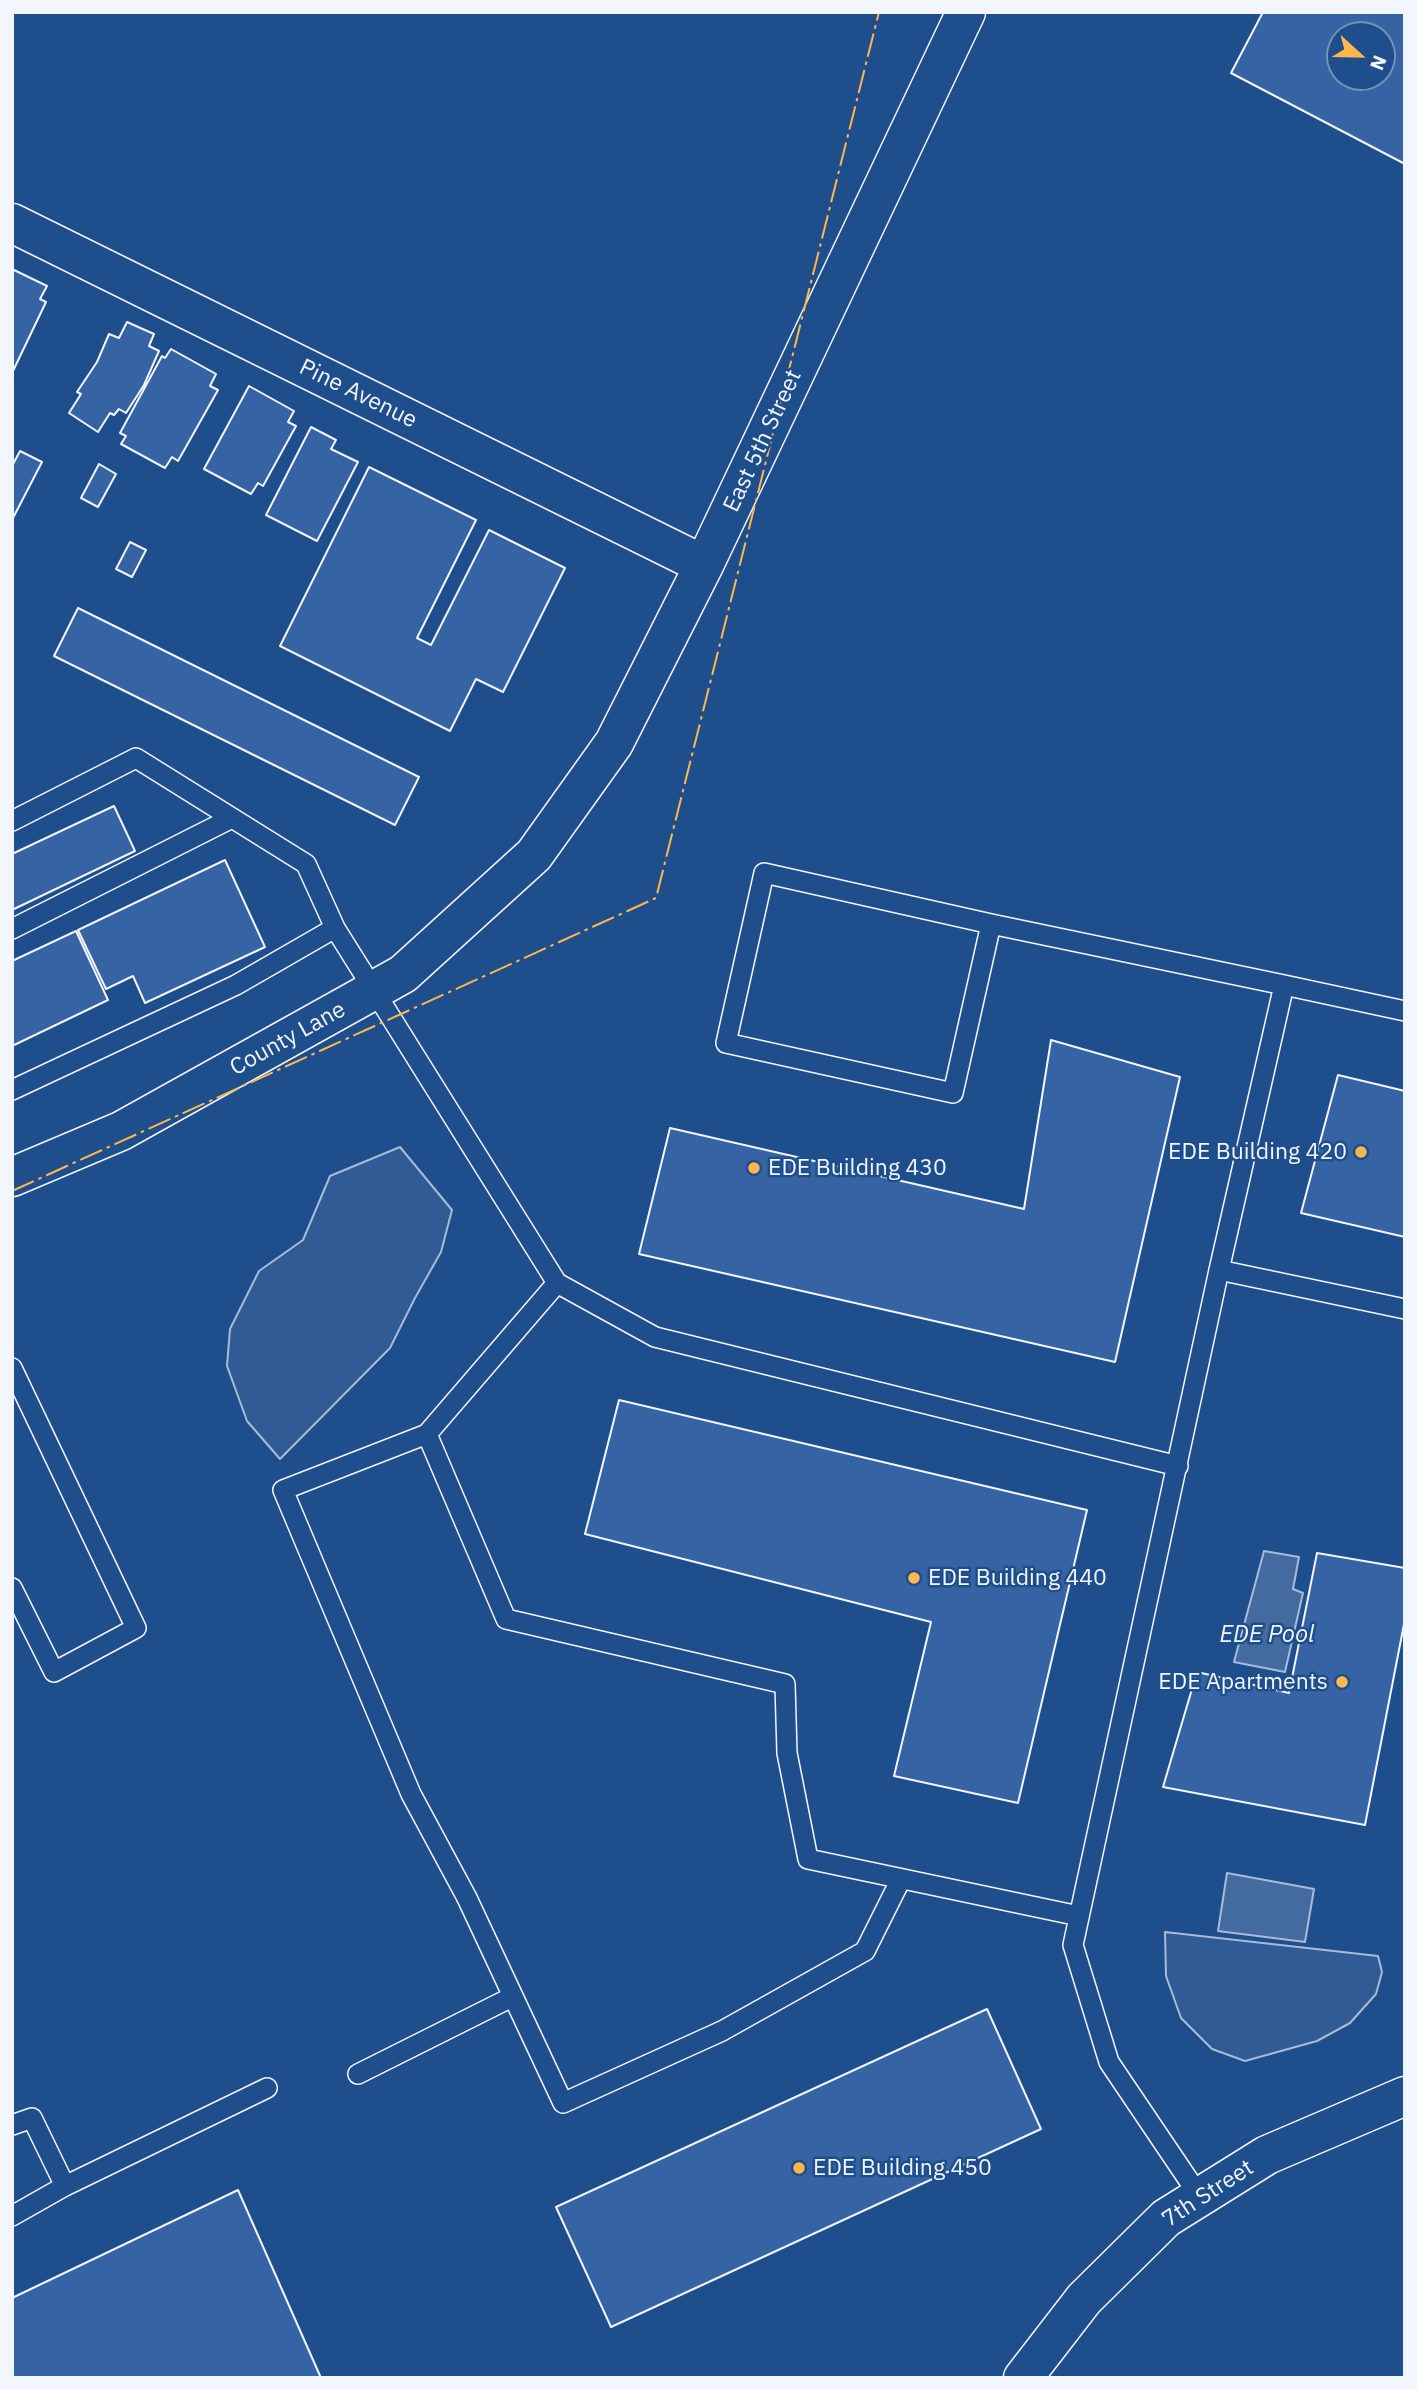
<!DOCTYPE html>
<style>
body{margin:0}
#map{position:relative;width:1417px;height:2390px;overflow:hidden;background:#1f4e8c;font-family:"IBM Plex Sans",sans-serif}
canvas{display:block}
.frame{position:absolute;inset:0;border:14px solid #f2f6ff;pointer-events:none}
.north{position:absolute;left:1326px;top:21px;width:70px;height:70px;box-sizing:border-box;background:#1f4e8c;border:2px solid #7391ba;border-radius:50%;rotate:112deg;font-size:19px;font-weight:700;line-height:28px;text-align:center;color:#f2f6ff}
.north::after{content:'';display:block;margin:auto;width:24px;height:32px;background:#ffb74d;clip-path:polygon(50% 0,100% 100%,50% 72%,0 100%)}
</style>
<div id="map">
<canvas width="1417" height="2390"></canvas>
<div class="frame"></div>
<div class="north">N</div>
</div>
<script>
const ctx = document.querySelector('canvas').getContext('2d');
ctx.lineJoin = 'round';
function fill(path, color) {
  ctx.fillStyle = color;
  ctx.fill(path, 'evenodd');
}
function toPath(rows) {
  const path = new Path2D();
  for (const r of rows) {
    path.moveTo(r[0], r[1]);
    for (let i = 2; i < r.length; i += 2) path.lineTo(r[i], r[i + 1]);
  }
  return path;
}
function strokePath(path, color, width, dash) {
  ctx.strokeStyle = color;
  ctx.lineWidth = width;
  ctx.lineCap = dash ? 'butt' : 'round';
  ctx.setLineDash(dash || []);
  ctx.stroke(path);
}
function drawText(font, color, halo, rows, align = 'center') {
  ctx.font = font + ' "IBM Plex Sans",sans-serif';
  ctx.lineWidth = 5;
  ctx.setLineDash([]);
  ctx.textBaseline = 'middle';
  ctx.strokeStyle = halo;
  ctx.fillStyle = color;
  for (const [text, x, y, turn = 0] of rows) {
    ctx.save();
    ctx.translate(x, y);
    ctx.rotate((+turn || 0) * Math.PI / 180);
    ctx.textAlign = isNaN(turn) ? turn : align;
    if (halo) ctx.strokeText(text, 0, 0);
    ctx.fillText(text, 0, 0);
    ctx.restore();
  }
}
const built = toPath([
 [400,1147,452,1210,441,1252,415,1298,390,1348,280,1459,247,1421,227,1366,230,1329,259,1271,303,1240,330,1176,400,1147],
 [1165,1932,1378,1956,1382,1972,1376,1994,1350,2023,1317,2041,1245,2061,1212,2049,1181,2018,1166,1976,1165,1932]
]);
fill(built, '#305b95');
strokePath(built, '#a8bbd7', 2);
const water = toPath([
 [1264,1551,1299,1557,1293,1589,1303,1593,1285,1672,1234,1662,1264,1551],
 [1227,1873,1314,1889,1305,1942,1218,1931,1227,1873]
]);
fill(water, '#446ba0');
strokePath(water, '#a8bbd7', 2);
const building = toPath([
 [1263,12,1405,12,1405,164,1231,73,1263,12],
 [1340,35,1382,35,1382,77,1340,77,1340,35],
 [12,269,47,286,40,299,46,302,13,371,12,269],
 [127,322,154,334,149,346,159,351,144,385,126,413,119,409,114,415,110,413,98,432,69,413,81,394,77,392,97,362,109,334,119,338,127,322],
 [171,349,216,374,210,386,218,390,178,461,172,457,165,468,121,444,126,436,120,433,162,356,165,358,171,349],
 [249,386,294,411,288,422,296,426,263,486,258,483,251,494,204,469,249,386],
 [311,427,336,440,331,449,358,462,317,541,266,515,311,427],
 [20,451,42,462,13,518,12,466,20,451],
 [99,464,116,474,98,507,81,498,99,464],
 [369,467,476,520,417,638,431,645,489,530,565,568,503,692,476,679,450,731,280,646,369,467],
 [130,542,146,550,132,577,116,569,130,542],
 [78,608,419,777,395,825,54,656,78,608],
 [114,806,135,851,12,910,12,854,114,806],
 [225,860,265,947,145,1003,133,976,106,989,78,930,225,860],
 [76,931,108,1000,12,1046,12,961,76,931],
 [1051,1040,1180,1077,1115,1362,639,1254,670,1128,1024,1209,1051,1040],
 [1338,1075,1405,1091,1405,1237,1301,1213,1338,1075],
 [619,1400,1087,1510,1018,1803,894,1776,931,1622,585,1534,619,1400],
 [1317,1553,1405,1568,1405,1619,1365,1825,1163,1787,1197,1672,1289,1693,1317,1553],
 [987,2009,1041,2129,611,2327,556,2207,987,2009],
 [238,2190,321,2378,12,2378,12,2298,238,2190]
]);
fill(building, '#3563a3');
strokePath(building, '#f2f6ff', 2);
const lane = toPath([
 [12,821,136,758,306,864,335,928,557,1283,427,1434,283,1490,411,1794,467,1898,563,2103,722,2031,865,1951,901,1879],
 [991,924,953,1093,726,1043,764,873,991,924,1284,985],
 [12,929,232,818],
 [12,1090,236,985,335,928],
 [1219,1270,1284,985,1405,1011],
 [557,1283,655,1337,1178,1466],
 [12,1368,136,1628,54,1672,12,1588],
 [427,1434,506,1619,785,1684,787,1753,808,1859,1079,1916],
 [358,2074,512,1997],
 [12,2125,32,2118,65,2186,267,2088],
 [1200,2197,1109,2062,1073,1945,1219,1270,1405,1309],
 [12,2216,65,2186]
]);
const street = toPath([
 [12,223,704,565],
 [12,1177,121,1131,403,974,534,855,614,743,704,565,966,12],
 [1023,2378,1084,2299,1166,2218,1267,2155,1405,2096]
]);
strokePath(lane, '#f2f6ff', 22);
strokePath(street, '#f2f6ff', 41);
strokePath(lane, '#1f4e8c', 19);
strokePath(street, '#1f4e8c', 38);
strokePath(toPath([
 [12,1191,656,898,879,12]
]), '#ffb74d', 2, [24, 5, 3.5, 5]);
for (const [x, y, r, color] of [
 [1361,1152,7,"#ffb74d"],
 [754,1168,7,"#ffb74d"],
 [914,1578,7,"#ffb74d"],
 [1342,1682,7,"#ffb74d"],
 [799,2168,7,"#ffb74d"]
]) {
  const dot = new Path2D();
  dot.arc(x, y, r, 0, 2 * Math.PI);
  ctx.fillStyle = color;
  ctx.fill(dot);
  strokePath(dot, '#1f4e8c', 2.5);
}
drawText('23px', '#f2f6ff', '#1f4e8c', [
 ["Pine Avenue",358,394,26],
 ["East 5th Street",763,441,-65],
 ["County Lane",288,1039,-29],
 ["7th Street",1208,2194,-33]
]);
drawText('23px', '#f2f6ff', '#1f4e8c', [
 ["EDE Building 420",1347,1152,"right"],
 ["EDE Building 430",768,1168],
 ["EDE Building 440",928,1578],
 ["EDE Apartments",1328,1682,"right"],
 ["EDE Building 450",813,2168]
], 'left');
drawText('italic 24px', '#f2f6ff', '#1f4e8c', [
 ["EDE Pool",1267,1635]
]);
</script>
